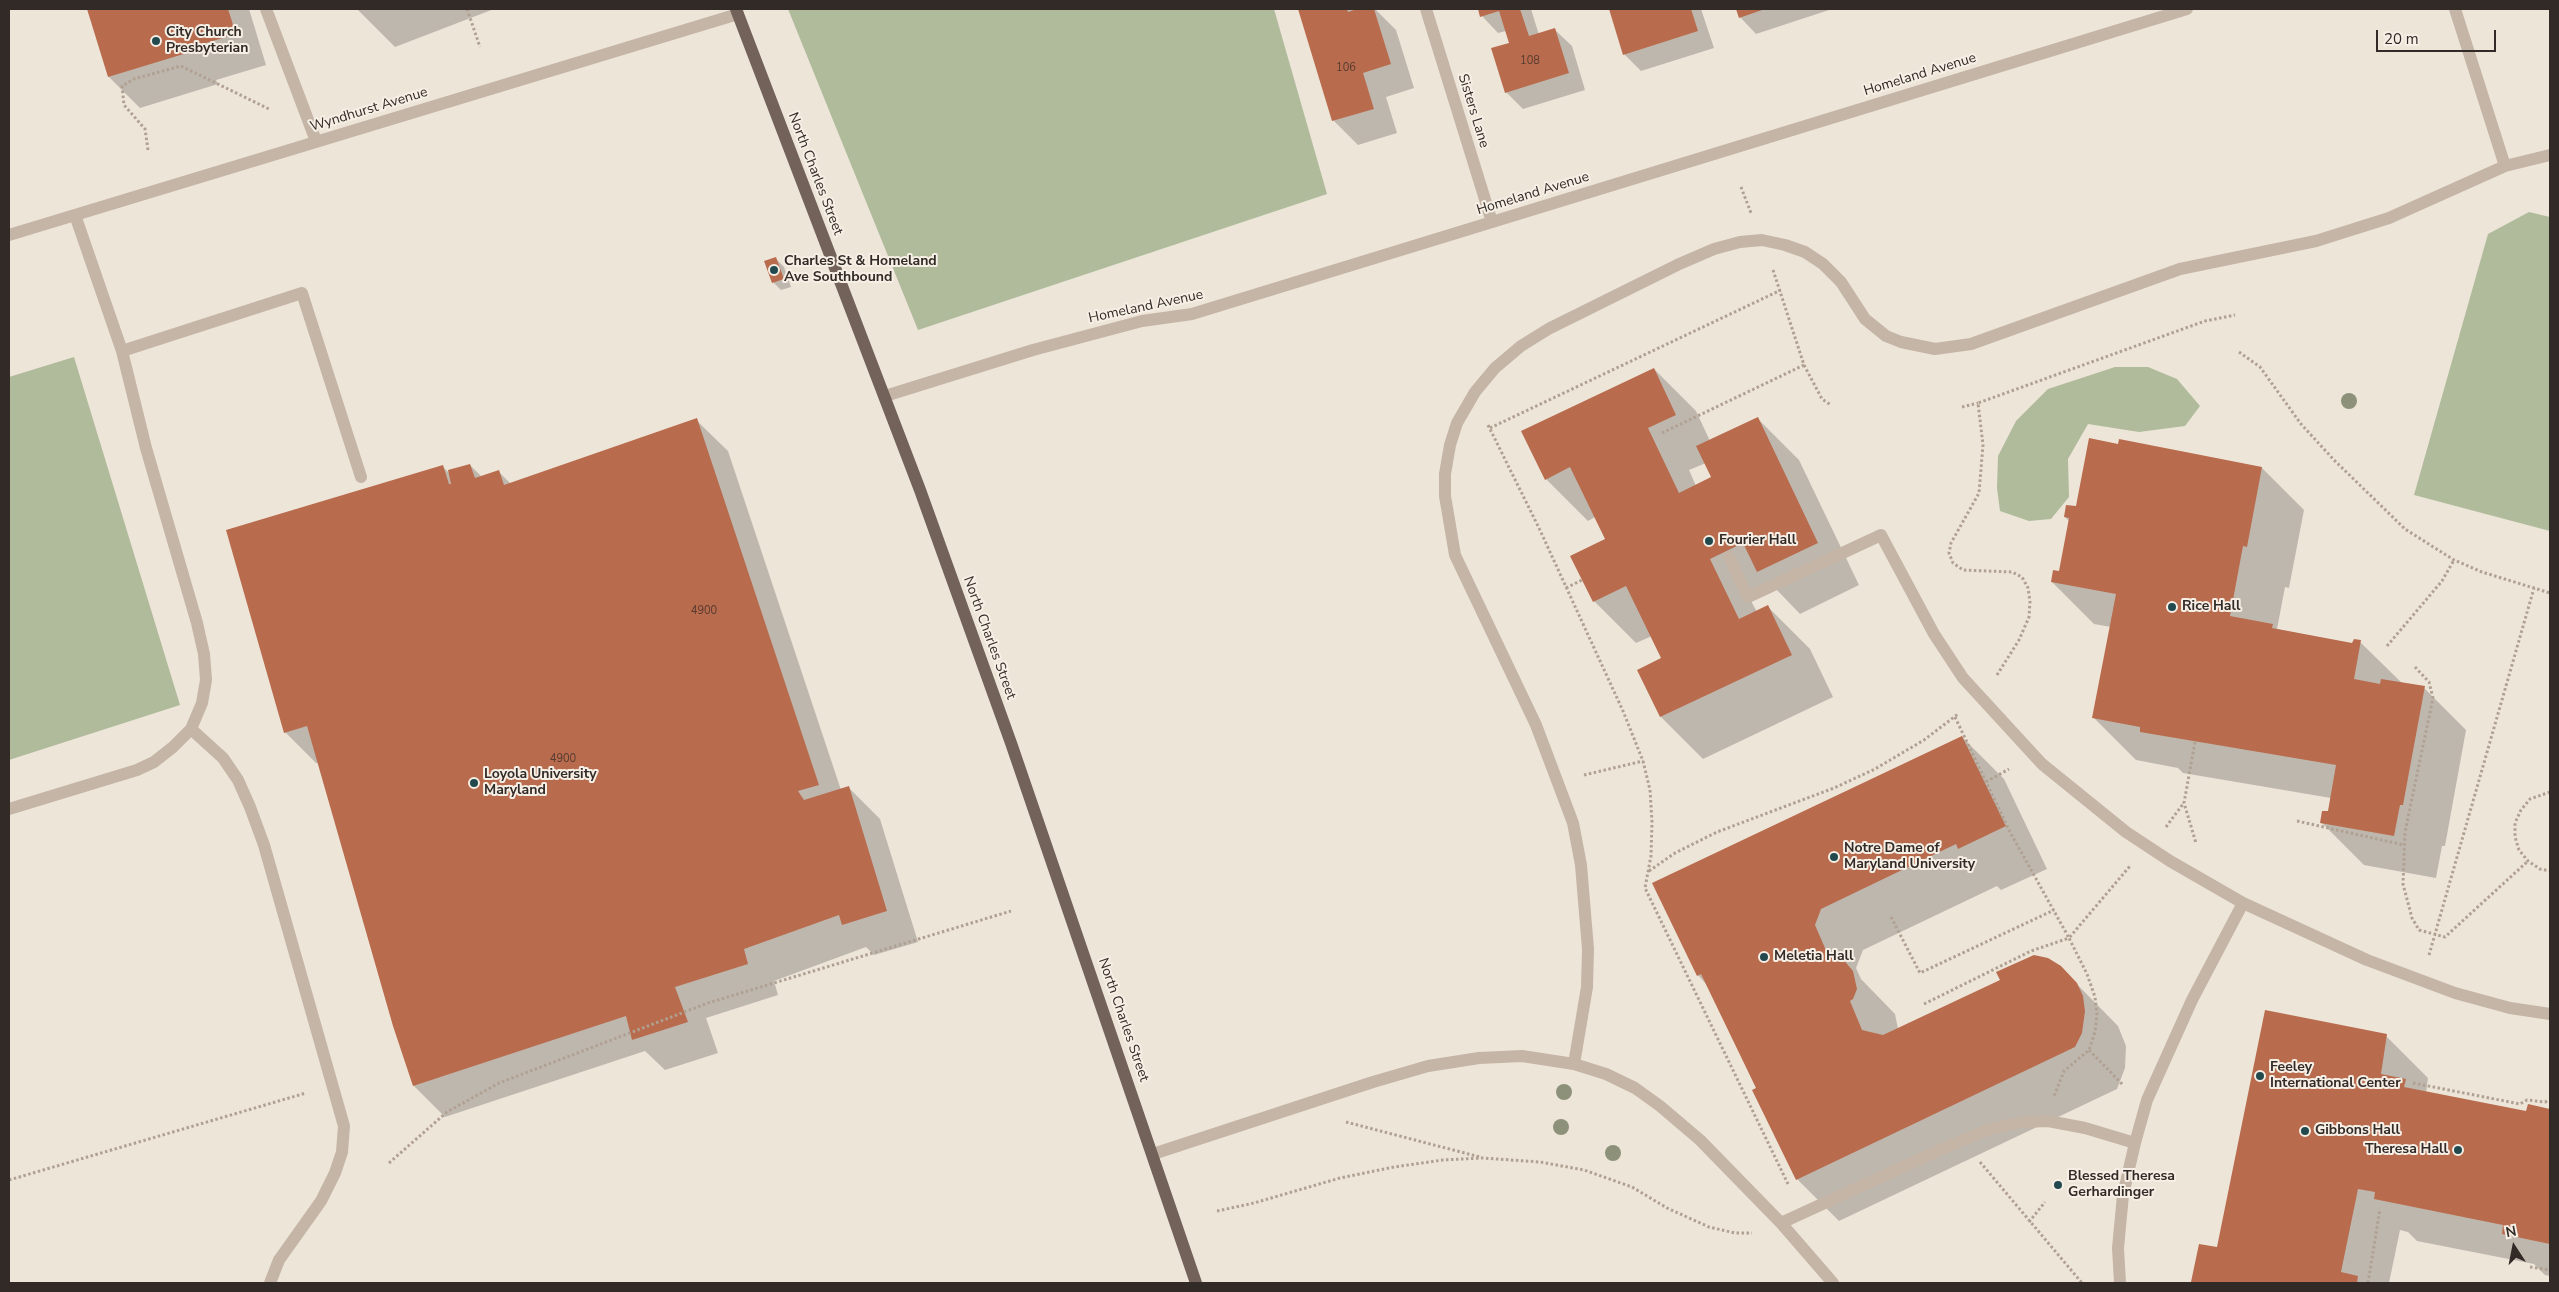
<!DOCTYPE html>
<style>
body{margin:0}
#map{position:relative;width:2559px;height:1292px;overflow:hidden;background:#eee5d9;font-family:"Nunito Sans",sans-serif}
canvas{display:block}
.frame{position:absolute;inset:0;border:10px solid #322a26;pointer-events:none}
.north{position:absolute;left:2489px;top:1222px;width:50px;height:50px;-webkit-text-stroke:4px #f6efe5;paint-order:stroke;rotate:349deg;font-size:14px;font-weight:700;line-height:20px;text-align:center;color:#322a26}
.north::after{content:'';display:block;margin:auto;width:18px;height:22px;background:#322a26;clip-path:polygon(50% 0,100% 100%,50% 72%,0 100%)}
.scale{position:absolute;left:2376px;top:30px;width:120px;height:22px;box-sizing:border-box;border:2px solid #322a26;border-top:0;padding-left:6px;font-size:15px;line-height:18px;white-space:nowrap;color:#322a26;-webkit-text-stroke:4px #f6efe5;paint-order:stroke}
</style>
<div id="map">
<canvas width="2559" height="1292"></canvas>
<div class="frame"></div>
<div class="north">N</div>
<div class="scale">20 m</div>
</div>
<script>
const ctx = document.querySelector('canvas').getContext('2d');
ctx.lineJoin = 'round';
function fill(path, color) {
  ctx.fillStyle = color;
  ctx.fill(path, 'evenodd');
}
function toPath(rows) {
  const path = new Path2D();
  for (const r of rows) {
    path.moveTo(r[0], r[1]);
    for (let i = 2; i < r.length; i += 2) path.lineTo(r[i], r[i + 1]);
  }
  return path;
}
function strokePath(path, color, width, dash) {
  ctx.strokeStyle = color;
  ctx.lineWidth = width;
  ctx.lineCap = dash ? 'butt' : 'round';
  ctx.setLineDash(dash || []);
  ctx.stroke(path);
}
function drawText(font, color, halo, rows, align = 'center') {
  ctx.font = font + ' "Nunito Sans",sans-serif';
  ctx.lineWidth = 4;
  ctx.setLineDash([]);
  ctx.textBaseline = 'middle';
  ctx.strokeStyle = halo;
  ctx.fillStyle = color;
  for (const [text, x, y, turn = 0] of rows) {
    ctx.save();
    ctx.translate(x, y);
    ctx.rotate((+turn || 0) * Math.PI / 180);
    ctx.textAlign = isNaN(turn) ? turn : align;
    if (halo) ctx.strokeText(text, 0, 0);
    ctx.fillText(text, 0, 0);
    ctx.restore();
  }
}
fill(toPath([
 [788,9,1274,9,1327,194,918,330],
 [2529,212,2550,217,2550,531,2414,495,2488,234],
 [74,357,180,705,9,760,9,377],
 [2115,367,2148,367,2177,379,2200,406,2185,426,2139,432,2088,424,2068,459,2069,497,2051,519,2029,521,2000,511,1997,488,1998,456,2016,421,2048,389]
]), '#afbb9b');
fill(toPath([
 [89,9,249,9,266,65,216,80,218,84,140,108,109,77],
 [357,9,494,9,395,47],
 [1299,9,1375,9,1396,30,1414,88,1386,97,1397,133,1358,145,1334,121],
 [1479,9,1531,9,1539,35,1555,30,1572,46,1585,90,1523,109,1506,92,1510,44,1506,31,1498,33,1482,16],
 [1610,9,1701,9,1714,48,1641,71,1625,55],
 [1737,9,1828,9,1829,10,1756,34,1740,17],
 [776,259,784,267,791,287,781,290,773,282],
 [1654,369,1696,411,1710,441,1757,418,1799,460,1859,585,1800,614,1776,589,1751,601,1757,612,1768,607,1810,649,1833,697,1703,759,1661,717,1639,670,1663,659,1652,636,1636,643,1594,601,1606,540,1595,517,1588,521,1546,479],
 [1706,463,1713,478,1696,486,1689,470],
 [696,420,728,451,841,790,849,788,880,819,918,942,874,955,866,947,774,981,778,995,706,1018,718,1053,665,1070,645,1051,445,1117,414,1086,394,1026,319,763,316,763,285,732,443,467,451,475,470,465,482,477,499,472,511,484],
 [2262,468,2304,510,2289,588,2285,587,2277,629,2353,644,2360,642,2403,684,2424,688,2466,730,2445,846,2442,846,2436,878,2364,865,2322,823,2329,813,2331,798,2183,773,2178,768,2136,760,2094,718,2111,627,2094,624,2052,582,2060,573,2070,522,2065,517,2077,508],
 [1962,737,2004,779,2047,869,2001,890,1997,886,1863,950,1856,968,1861,979,1895,1014,1898,1029,2060,967,2118,1026,2126,1046,2125,1068,2117,1089,1839,1221,1797,1179,1757,1089,1707,985,1698,975],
 [2386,1036,2428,1078,2426,1093,2527,1113,2529,1106,2550,1110,2550,1276,2545,1275,2534,1264,2417,1241,2408,1232,2400,1230,2389,1283,2193,1283,2200,1245,2218,1249]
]), '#0003');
fill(toPath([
 [87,9,228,9,236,34,186,49,187,53,108,77],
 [1298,9,1347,9,1348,12,1357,9,1374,9,1391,64,1363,73,1374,109,1332,121],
 [1478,9,1520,9,1529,36,1555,28,1569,73,1505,93,1491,48,1509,43,1499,11,1480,17],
 [1609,9,1691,9,1698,31,1623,55],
 [1736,9,1765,9,1739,18],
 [776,257,784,279,772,283,764,261],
 [1654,368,1676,415,1648,428,1679,493,1711,477,1696,446,1758,417,1818,543,1757,572,1743,543,1710,559,1739,619,1768,605,1792,655,1660,717,1637,670,1661,658,1626,586,1593,602,1570,556,1605,539,1570,467,1545,480,1521,431],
 [697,418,819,785,798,791,804,800,849,786,887,911,842,925,839,915,744,949,748,964,675,987,688,1022,632,1040,626,1016,413,1086,393,1026,307,726,284,733,226,530,443,465,449,484,451,484,448,470,470,464,475,478,499,470,504,485],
 [2089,438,2118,444,2119,439,2262,467,2247,547,2243,546,2230,616,2273,624,2272,628,2352,643,2354,639,2361,640,2354,679,2380,684,2381,679,2425,686,2403,805,2400,805,2394,836,2320,823,2322,811,2328,811,2336,765,2140,732,2140,727,2092,718,2116,594,2051,582,2053,570,2059,571,2069,518,2064,517,2066,505,2076,506],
 [1962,736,2006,826,1958,849,1956,844,1821,909,1815,925,1828,955,1831,953,1842,958,1853,971,1857,989,1853,999,1850,1001,1862,1030,1883,1035,2000,980,1996,972,2034,955,2048,958,2061,966,2077,983,2083,996,2085,1011,2082,1033,2075,1047,1796,1180,1752,1090,1756,1088,1701,974,1697,976,1652,883],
 [2265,1010,2387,1034,2381,1074,2406,1079,2404,1087,2526,1111,2528,1104,2550,1109,2550,1244,2502,1234,2503,1225,2374,1199,2375,1192,2358,1189,2341,1272,2358,1276,2357,1283,2191,1282,2199,1244,2217,1247]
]), '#b86b4d');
strokePath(toPath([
 [467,9,480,47],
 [148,150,145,129,124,105,122,86,134,79,181,66,269,109],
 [1741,187,1751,213],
 [1773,270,1804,365,1822,399,1831,405],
 [2239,352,2260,367,2301,424,2334,460,2405,529,2454,560,2482,572,2550,593],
 [1962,407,1978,403],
 [1488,425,1539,528,1623,711,1643,761,1650,790,1652,822,1651,856,1645,888,1788,1184],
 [1490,428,1781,290],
 [1662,433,1804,365],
 [1566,588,1582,580],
 [2387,646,2442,581,2454,560],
 [2415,667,2429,682,2433,698,2405,832,2403,884,2412,918,2419,930,2445,937,2528,861],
 [1997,675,2019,640,2029,617,2030,601,2028,588,2022,577,2012,572,1963,570,1953,563,1949,553,1951,543,1979,493,1983,445,1978,403,2205,321,2235,315],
 [1955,717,2010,832,2069,938,2130,866],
 [2195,742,2184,803,2196,843],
 [1584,775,1643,761],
 [1986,782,2009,769],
 [2550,792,2530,799,2521,810,2515,823,2515,837,2519,850,2528,861,2540,869,2550,871],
 [2297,821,2404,845],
 [2166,827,2183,804],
 [1649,871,1675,853,1717,832,1834,788,1875,769,1924,740,1958,714],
 [1891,917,1920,973,2054,910],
 [2429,955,2534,588],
 [1924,1004,2031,951,2069,938,2087,974,2095,997,2097,1014,2095,1032,2089,1050,2064,1071,2054,1096],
 [2089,1050,2123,1085],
 [2413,1083,2520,1104,2527,1100,2545,1102,2550,1100],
 [1346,1122,1480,1157],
 [1980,1162,2082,1283],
 [389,1163,447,1112,499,1083,708,1003,1011,911],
 [9,1180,306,1093],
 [1217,1211,1254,1203,1340,1178,1394,1167,1443,1160,1483,1158,1540,1162,1584,1170,1632,1187,1667,1208,1709,1227,1735,1233,1752,1233],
 [2029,1222,2045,1202],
 [2530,1267,2550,1270],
 [2368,1283,2380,1209]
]), '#b0a091', 3, [2.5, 2.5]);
strokePath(toPath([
 [266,9,316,141],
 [1426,9,1492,222],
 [2455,9,2505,166],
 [9,235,738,14],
 [122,351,302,293,361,477],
 [885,396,1033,350,1142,321,1192,314,2187,9],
 [1729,557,1748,597,1881,535,1934,634,1963,678,2042,764,2126,832,2170,861,2243,903,2367,960,2455,993,2510,1008,2550,1014],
 [191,729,223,758,238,780,250,807,264,845,344,1126,342,1152,335,1173,321,1201,279,1260,270,1283],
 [9,809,137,770,154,762,173,747,191,729,202,703,206,680,204,654,197,623,146,448,122,351,75,215],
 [1574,1064,1587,987,1588,949,1581,865,1573,823,1536,725,1455,555,1445,496,1445,474,1450,445,1457,423,1475,392,1495,368,1521,346,1550,328,1677,265,1714,249,1740,242,1762,240,1785,245,1805,252,1823,264,1841,282,1865,319,1886,336,1901,342,1935,349,1971,344,2180,269,2316,241,2389,218,2505,166,2550,155],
 [1153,1154,1373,1082,1428,1066,1479,1058,1522,1056,1574,1064,1606,1074,1635,1088,1660,1106,1700,1140,1781,1223,1833,1283],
 [1781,1223,1942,1149,1990,1129,2022,1122,2048,1121,2085,1128,2135,1143],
 [2120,1283,2118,1248,2123,1195,2135,1143,2147,1100,2192,1000,2243,903]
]), '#c4b5a7', 12);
strokePath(toPath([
 [736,9,920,490,1011,743,1196,1283]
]), '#726259', 12);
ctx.fillStyle = '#8e917a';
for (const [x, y] of [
 [2349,401],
 [1564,1092],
 [1561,1127],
 [1613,1153]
]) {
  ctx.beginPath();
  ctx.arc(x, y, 8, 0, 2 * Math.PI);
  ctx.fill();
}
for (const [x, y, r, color] of [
 [156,41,5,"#21494e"],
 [774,270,5,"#21494e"],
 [1709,541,5,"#21494e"],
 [2172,607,5,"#21494e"],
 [474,783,5,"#21494e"],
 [1834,857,5,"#21494e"],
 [1764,957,5,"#21494e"],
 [2260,1076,5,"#21494e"],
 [2305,1131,5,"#21494e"],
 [2458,1150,5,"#21494e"],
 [2058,1185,5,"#21494e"]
]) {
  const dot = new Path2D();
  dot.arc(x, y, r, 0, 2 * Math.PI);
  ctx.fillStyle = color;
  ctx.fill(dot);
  strokePath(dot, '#f6efe5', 2);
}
drawText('11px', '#543a30', null, [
 ["108",1530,61],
 ["106",1346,68],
 ["4900",704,611],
 ["4900",563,759]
]);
drawText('bold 14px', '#322a26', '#f6efe5', [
 ["City Church",166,33],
 ["Presbyterian",166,49],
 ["Charles St & Homeland",784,262],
 ["Ave Southbound",784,278],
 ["Fourier Hall",1719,541],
 ["Rice Hall",2182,607],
 ["Loyola University",484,775],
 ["Maryland",484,791],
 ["Notre Dame of",1844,849],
 ["Maryland University",1844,865],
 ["Meletia Hall",1774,957],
 ["Feeley",2270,1068],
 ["International Center",2270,1084],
 ["Gibbons Hall",2315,1131],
 ["Theresa Hall",2448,1150,"right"],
 ["Blessed Theresa",2068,1177],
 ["Gerhardinger",2068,1193]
], 'left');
drawText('14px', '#322a26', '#f6efe5', [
 ["Homeland Avenue",1920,75,-17],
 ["Wyndhurst Avenue",369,110,-17],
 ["Sisters Lane",1473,111,73],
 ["North Charles Street",815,174,69],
 ["Homeland Avenue",1533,194,-17],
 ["Homeland Avenue",1146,307,-12],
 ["North Charles Street",989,638,70],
 ["North Charles Street",1123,1020,71]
]);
</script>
